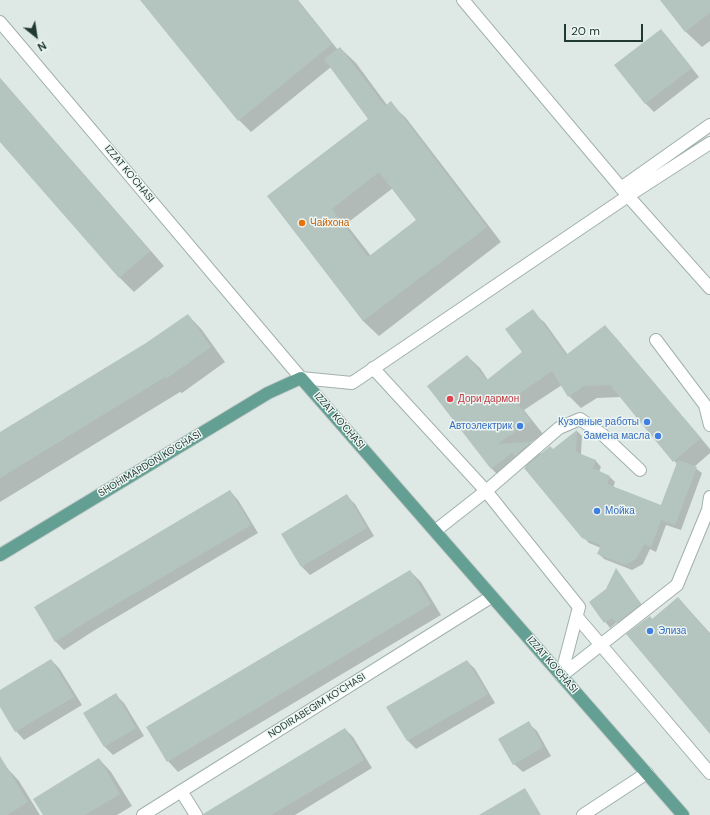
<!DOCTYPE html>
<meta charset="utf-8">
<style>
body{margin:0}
#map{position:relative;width:710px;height:815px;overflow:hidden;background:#dee9e5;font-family:"DM Sans",sans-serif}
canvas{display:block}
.north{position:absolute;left:16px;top:16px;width:40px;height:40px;-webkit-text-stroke:3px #eef6f3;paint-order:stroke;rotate:150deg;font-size:11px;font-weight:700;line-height:16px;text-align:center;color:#203933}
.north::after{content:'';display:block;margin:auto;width:14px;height:18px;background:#203933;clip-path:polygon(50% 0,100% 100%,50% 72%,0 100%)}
.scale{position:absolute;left:564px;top:24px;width:79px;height:18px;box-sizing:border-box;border:2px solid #203933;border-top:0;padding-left:5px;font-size:12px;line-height:14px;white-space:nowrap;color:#203933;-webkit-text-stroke:3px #eef6f3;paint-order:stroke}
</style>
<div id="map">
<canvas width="710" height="815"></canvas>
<div class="north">N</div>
<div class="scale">20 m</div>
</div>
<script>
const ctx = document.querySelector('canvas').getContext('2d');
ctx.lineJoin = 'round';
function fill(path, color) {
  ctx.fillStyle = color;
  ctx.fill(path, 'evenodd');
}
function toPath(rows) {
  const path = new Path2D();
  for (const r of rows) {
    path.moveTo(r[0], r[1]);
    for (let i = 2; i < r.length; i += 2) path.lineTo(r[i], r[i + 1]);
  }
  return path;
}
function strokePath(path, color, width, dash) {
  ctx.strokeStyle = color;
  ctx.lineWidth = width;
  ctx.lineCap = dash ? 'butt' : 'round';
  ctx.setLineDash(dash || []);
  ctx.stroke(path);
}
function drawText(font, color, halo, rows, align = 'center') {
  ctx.font = font + ' "DM Sans",sans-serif';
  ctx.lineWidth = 3;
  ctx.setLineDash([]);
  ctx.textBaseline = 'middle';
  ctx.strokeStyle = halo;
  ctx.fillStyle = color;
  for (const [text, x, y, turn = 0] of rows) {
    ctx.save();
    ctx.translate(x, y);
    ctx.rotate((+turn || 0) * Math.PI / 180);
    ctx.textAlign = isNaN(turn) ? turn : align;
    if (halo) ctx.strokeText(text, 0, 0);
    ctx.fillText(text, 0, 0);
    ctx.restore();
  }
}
fill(toPath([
 [141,0,298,0,338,50,340,48,356,63,387,105,390,103,406,118,501,242,379,336,363,321,268,196,369,119,331,67,251,132,239,120],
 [393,188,418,220,371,256,346,224],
 [662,0,710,0,710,41,702,47,686,32],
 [661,30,669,39,699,77,654,112,646,104,616,65],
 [0,78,164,266,134,292,119,277,0,140],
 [532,311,545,323,568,355,605,327,617,339,710,449,710,453,694,467,702,473,681,530,666,525,656,552,650,549,643,564,632,570,604,559,599,554,601,548,589,543,583,537,525,465,504,481,492,469,467,356,480,368,488,380,524,353],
 [562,385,569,396,581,408,597,398,621,397,677,464,661,506,613,488,615,482,610,477,599,472,601,467,596,461,581,455,582,436,577,431,554,450,541,454,530,443,543,434,524,410],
 [188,315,202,330,225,362,182,393,180,392,0,502,0,433,147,344],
 [230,491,238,500,258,533,95,630,64,650,55,641],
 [346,495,355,504,374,536,310,575,302,567],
 [616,570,645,609,622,627,617,622,610,628,590,602,607,590],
 [410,571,421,582,441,615,178,772,168,761],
 [678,598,710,633,710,732,653,620],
 [51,660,59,668,82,705,24,740,16,731,0,705,0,691],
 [467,661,475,669,495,703,416,749,408,741,388,707],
 [115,694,124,703,144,736,113,755,105,747,85,713],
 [528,723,537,731,551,756,523,772,514,764],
 [345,729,353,737,372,768,295,815,213,815],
 [99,759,111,772,132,806,117,815,44,815],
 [7,768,19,781,40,815,0,815,0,772]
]), '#0003');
fill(toPath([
 [140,0,297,0,332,44,238,121],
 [660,0,710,0,710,13,685,32],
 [661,29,692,68,645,104,614,65],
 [340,47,385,106,391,101,487,227,363,321,267,196,368,119,324,59],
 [379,172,416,220,368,257,332,209],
 [0,78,150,251,119,278,0,142],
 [533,309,566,355,605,325,701,438,673,462,610,385,584,386,568,397,552,371,513,398,531,421,497,444,531,442,515,456,512,453,491,469,427,386,467,355,487,380,522,352,505,329],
 [188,314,211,347,166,379,165,377,0,478,0,432,146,343],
 [577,430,576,452,596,460,593,468,610,476,607,484,661,505,678,460,697,467,675,525,661,520,651,547,644,544,637,558,626,565,597,554,601,545,582,538,524,468,550,446,553,449],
 [230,490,251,525,86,622,55,642,34,607],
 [347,494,367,528,301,567,281,534],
 [616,568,641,604,617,623,612,618,604,623,589,602,606,589],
 [410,570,431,604,167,762,146,727],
 [678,597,710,634,710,734,626,634,650,616,652,619],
 [51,659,74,697,15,732,0,707,0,690],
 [467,660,488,694,407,741,386,707],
 [116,693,136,728,104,747,83,713],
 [529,721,543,747,513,765,498,739],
 [345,728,364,760,271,815,203,815,203,814],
 [0,756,28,802,7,815,0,815],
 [99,758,120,794,85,815,43,815,33,799],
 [525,788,541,815,479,815]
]), '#b4c4be');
const minor = toPath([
 [463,0,628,196,710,288],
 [0,22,301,378,352,383,628,196,710,143],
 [621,188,710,125],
 [656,340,705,405,710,425],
 [373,368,486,491,579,607,561,676],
 [435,531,486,491,559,428,580,419,603,435,640,470],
 [577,617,710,773],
 [561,676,677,585,708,510,710,497],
 [181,791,196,815],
 [143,815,491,597],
 [583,815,647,773]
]);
const major = toPath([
 [0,555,268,393,301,378,683,815]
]);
strokePath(minor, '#a1b1ac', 14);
strokePath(major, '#bcc4c2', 14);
strokePath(minor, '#fff', 12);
strokePath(major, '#639f93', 12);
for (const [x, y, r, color] of [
 [302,223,4,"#e8710a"],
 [450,399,4,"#e0444e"],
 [647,422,4,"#3f7fe0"],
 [520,426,4,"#3f7fe0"],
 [658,436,4,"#3f7fe0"],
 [597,511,4,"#3f7fe0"],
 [650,631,4,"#3f7fe0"]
]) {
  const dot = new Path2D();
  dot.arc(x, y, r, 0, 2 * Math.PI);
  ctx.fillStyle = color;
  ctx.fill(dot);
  strokePath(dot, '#eef6f3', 1.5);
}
drawText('10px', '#203933', '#eef6f3', [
 ["IZZAT KO'CHASI",129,174,50],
 ["IZZAT KO'CHASI",339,421,49],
 ["SHOHIMARDON KO'CHASI",150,464,-31],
 ["IZZAT KO'CHASI",552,665,49],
 ["NODIRABEGIM KO'CHASI",317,706,-32]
]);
drawText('10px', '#c56008', '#eef6f3', [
 ["Чайхона",310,223]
], 'left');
drawText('10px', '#be3a42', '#eef6f3', [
 ["Дори дармон",458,399]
], 'left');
drawText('10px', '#366cbe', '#eef6f3', [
 ["Кузовные работы",639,422],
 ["Автоэлектрик",512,426],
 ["Замена масла",650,436],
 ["Мойка",605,511,"left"],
 ["Элиза",658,631,"left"]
], 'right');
</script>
